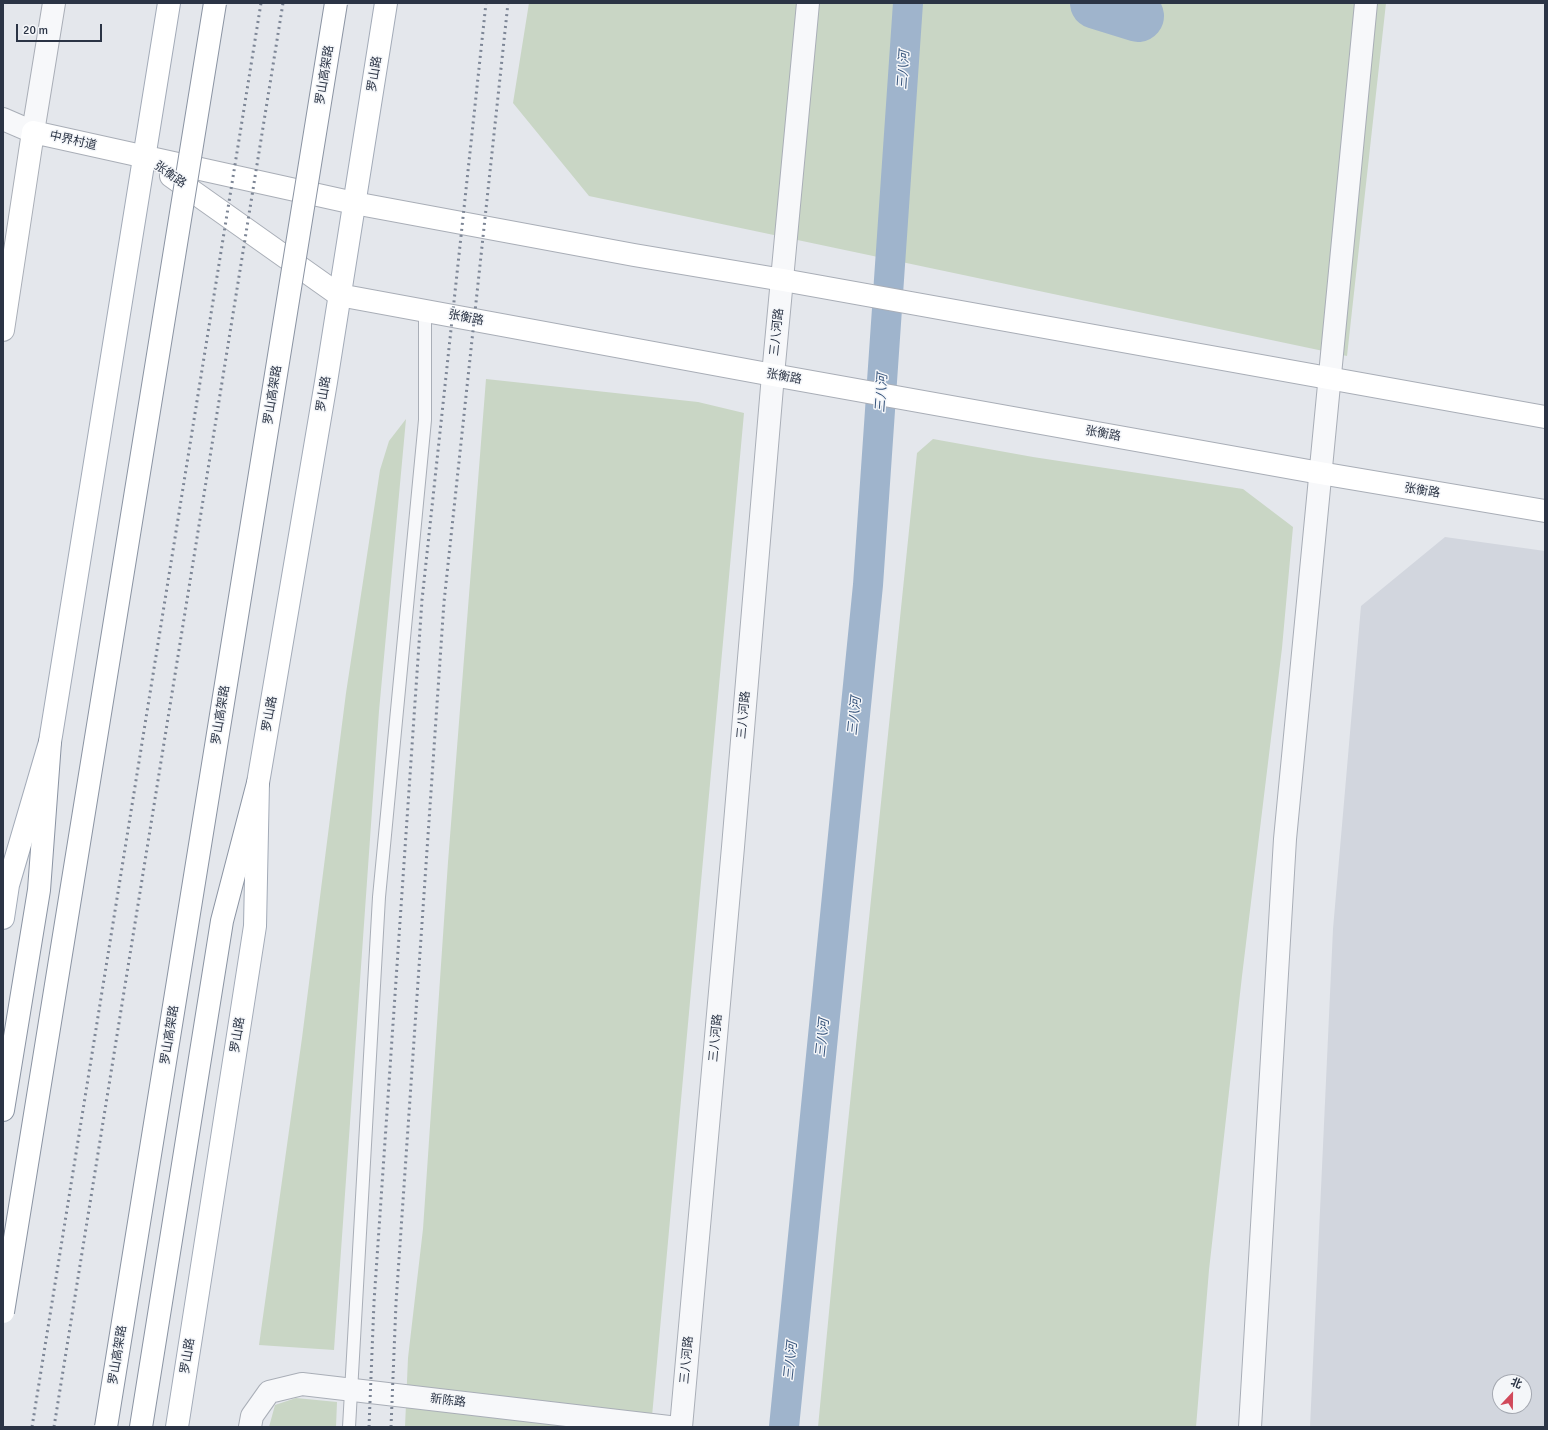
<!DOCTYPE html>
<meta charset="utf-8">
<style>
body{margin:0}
#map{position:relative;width:1548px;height:1430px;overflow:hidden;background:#e4e7ec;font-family:Signika,"Noto Sans SC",sans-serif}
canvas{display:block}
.frame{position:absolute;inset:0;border:4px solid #2b3445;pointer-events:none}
.north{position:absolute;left:1492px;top:1374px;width:40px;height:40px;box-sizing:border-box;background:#f4f6f9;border:1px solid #a4a8b1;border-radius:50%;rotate:22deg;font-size:11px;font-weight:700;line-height:16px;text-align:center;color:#2b3445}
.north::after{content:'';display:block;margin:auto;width:14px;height:18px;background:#d1495b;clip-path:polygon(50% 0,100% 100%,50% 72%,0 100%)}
.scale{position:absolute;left:16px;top:24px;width:86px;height:18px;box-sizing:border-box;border:2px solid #2b3445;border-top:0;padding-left:5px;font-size:12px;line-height:14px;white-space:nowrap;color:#2b3445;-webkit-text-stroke:3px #f4f6f9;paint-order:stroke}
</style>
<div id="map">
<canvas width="1548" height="1430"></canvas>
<div class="frame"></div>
<div class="north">北</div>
<div class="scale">20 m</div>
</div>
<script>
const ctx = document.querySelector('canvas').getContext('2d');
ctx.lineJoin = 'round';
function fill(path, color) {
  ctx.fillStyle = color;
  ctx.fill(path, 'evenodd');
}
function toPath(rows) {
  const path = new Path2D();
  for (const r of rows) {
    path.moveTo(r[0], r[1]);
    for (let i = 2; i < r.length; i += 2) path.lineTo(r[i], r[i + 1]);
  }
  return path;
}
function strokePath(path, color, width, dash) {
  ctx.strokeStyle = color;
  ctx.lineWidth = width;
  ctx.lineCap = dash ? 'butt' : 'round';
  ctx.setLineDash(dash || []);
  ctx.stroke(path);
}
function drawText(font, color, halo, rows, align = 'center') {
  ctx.font = font + ' Signika,"Noto Sans SC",sans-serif';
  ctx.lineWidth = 3;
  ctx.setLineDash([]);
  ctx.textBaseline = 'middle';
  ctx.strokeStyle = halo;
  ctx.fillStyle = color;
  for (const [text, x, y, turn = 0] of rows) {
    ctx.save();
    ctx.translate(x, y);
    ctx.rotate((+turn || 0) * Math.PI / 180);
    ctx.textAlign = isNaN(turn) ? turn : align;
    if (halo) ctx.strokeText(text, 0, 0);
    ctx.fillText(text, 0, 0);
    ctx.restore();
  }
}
fill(toPath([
 [1445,537,1545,551,1545,1427,1310,1427,1333,929,1361,606],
 [1500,1382,1524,1382,1524,1406,1500,1406]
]), '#d2d6de');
fill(toPath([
 [529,3,1386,3,1347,356,589,196,513,103],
 [486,379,698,402,744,413,651,1427,405,1427,408,1358,423,1229,448,862],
 [406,419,379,711,334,1350,259,1345,302,1038,346,693,380,470,389,441],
 [933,439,1033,457,1243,489,1293,527,1282,648,1242,976,1209,1270,1196,1427,818,1427,836,1239,917,453],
 [296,1398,337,1402,336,1427,269,1427,275,1405]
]), '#c9d6c5');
strokePath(toPath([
 [784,1427,868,585,908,3]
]), '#9fb4cc', 30);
strokePath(toPath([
 [1096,3,1138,16]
]), '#9fb4cc', 52);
const lane = toPath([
 [349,1427,379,897,425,420,425,310]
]);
const street = toPath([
 [3,119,33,132,54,3],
 [250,1427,252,1416,269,1392,302,1384,669,1427],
 [681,1427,733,847,773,375,808,3],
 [1250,1427,1285,839,1366,3]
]);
const secondary = toPath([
 [171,176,339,295,773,375,1320,473,1545,511],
 [3,330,33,132,354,203,634,255,783,280,1545,417]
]);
const primary = toPath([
 [3,918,8,885,50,742,169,3],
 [177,1427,255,926,258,783,326,382,386,3]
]);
const highway = toPath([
 [3,1110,39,890,50,742],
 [141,1427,222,921,258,783]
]);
strokePath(lane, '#a9aeb7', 14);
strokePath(street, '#a9aeb7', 24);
strokePath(secondary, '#a9aeb7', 24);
strokePath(primary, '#a3abb8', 24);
strokePath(highway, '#8b94a3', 24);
strokePath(lane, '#f7f8fa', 12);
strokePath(street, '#f7f8fa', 22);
strokePath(secondary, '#fff', 22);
strokePath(primary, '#fff', 22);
strokePath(highway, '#fff', 22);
strokePath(toPath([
 [32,1427,261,3],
 [54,1427,283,3],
 [369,1427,374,1302,422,600,486,3],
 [391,1427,396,1303,444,602,508,3]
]), '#7d8696', 3, [2, 4]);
const highwayBridge = toPath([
 [3,1312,215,3],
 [106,1427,336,3]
]);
strokePath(highwayBridge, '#8b94a3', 24, []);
strokePath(highwayBridge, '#fff', 22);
drawText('12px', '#2b3445', '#f4f6f9', [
 ["罗山路",375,74,-81],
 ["罗山高架路",325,75,-81],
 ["中界村道",73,141,13],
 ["张衡路",170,175,35],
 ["张衡路",466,318,11],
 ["三八河路",777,332,-84],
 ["张衡路",784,377,10],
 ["罗山路",324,394,-81],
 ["罗山高架路",273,395,-81],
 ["张衡路",1103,434,10],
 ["张衡路",1422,491,9],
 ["罗山路",270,714,-80],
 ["罗山高架路",221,715,-81],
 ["三八河路",744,715,-85],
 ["罗山高架路",170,1035,-81],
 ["罗山路",238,1035,-81],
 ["三八河路",716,1038,-85],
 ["罗山高架路",118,1355,-81],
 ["罗山路",188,1356,-81],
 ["三八河路",687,1360,-85],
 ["新陈路",448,1401,7]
]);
drawText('italic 13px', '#34527a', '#f4f6f9', [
 ["三八河",904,70,-86],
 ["三八河",882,393,-86],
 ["三八河",855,716,-84],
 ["三八河",823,1038,-84],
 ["三八河",791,1361,-84]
]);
</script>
